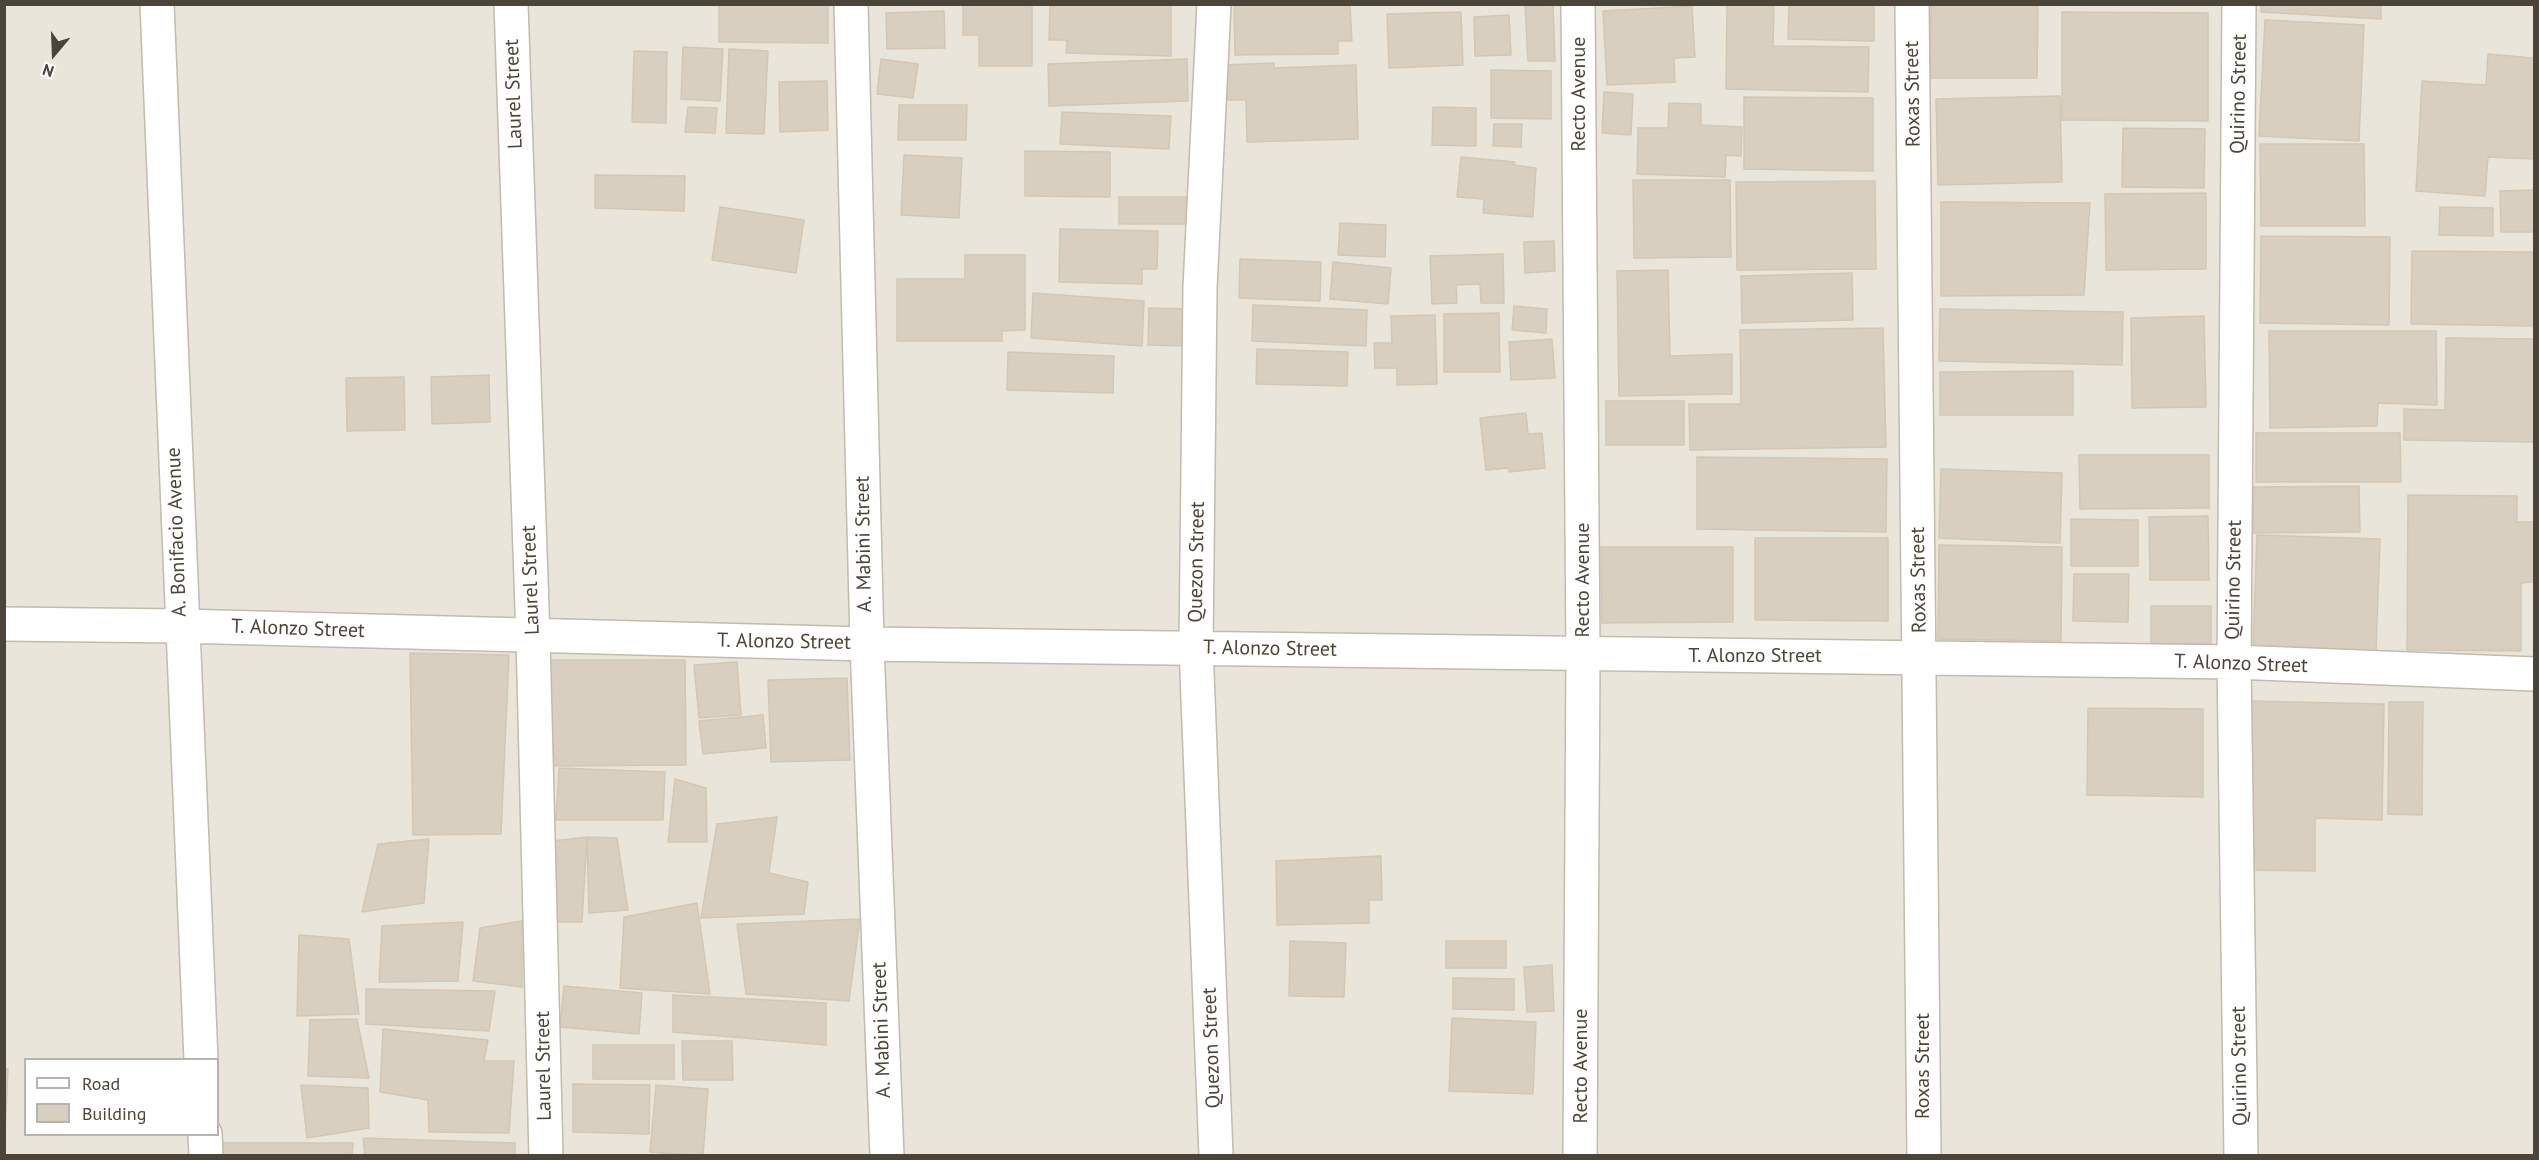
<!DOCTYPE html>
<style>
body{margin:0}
#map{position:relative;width:2539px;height:1160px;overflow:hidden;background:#f6f3ec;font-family:"PT Sans",sans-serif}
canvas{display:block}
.frame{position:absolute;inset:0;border:6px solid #4b4439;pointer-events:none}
.legend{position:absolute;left:24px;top:1058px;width:195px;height:78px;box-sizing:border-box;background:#fff;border:2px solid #b7b4b0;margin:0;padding:8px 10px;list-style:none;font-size:18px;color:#4b4439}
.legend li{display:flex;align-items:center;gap:12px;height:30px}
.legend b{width:30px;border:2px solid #b7b4b0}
.north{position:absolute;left:24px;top:24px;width:60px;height:60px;-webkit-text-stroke:4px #fff;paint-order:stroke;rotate:199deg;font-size:16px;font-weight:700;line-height:24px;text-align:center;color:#4b4439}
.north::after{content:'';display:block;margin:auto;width:21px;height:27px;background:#4b4439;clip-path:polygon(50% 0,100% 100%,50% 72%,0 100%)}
</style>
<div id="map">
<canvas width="2539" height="1160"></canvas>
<div class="frame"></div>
<ul class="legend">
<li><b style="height:8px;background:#fff"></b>Road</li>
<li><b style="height:16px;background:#d8cfc1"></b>Building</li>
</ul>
<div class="north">N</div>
</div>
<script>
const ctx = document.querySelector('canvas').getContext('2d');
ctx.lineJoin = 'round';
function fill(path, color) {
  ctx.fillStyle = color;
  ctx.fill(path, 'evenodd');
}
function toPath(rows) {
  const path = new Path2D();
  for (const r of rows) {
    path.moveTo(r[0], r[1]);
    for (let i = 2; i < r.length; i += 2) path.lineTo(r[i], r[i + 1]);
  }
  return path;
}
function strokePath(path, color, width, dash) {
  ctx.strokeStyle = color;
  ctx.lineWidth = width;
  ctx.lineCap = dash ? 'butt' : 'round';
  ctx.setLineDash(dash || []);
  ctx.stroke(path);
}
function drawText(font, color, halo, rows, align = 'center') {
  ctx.font = font + ' "PT Sans",sans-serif';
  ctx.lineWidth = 4.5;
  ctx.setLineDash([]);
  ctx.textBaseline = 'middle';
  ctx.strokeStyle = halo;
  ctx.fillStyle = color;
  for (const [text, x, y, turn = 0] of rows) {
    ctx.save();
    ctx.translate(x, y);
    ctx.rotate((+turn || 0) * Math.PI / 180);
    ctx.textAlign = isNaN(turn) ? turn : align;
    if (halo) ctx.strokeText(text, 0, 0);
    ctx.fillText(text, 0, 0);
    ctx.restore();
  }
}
fill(toPath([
 [5,5,2534,5,2534,1155,5,1156],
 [26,1060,218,1060,218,1134,26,1134]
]), '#eae5da');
const building = toPath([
 [719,4,828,4,828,43,719,42,719,4],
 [963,4,1032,4,1032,66,979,66,979,35,963,35,963,4],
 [1050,4,1171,4,1171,56,1066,53,1067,40,1049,40,1050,4],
 [1234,4,1350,4,1352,41,1338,41,1338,54,1235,55,1234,4],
 [1727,4,1774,4,1773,46,1869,47,1868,92,1726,89,1727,4],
 [1789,4,1874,4,1874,41,1788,39,1789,4],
 [1931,4,2038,4,2037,78,1930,78,1931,4],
 [2261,4,2381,4,2381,19,2261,12,2261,4],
 [1553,5,1555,61,1528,61,1525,6,1553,5],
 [1692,6,1695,57,1674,58,1675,82,1607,85,1603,11,1692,6],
 [944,11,945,48,887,49,886,13,944,11],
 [1461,12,1463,65,1389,68,1387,14,1461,12],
 [2062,12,2208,13,2208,121,2062,120,2062,12],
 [1509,15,1511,55,1475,56,1474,17,1509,15],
 [2265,20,2364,25,2359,141,2259,136,2265,20],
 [683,47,723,49,720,101,681,99,683,47],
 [729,49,768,51,764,134,726,133,729,49],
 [634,51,667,52,666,123,632,122,634,51],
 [2488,54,2534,58,2534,159,2488,157,2485,196,2416,191,2422,81,2486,85,2488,54],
 [881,59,918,64,913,98,877,94,881,59],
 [1187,59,1188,101,1049,106,1048,64,1187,59],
 [1274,63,1274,68,1356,65,1358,139,1247,142,1246,100,1225,100,1224,65,1274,63],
 [1491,70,1551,71,1551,119,1491,118,1491,70],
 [827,81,828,130,780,132,779,82,827,81],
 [1604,92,1633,94,1631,135,1602,133,1604,92],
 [2060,96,2062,182,1938,185,1936,99,2060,96],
 [1744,97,1873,98,1873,171,1744,169,1744,97],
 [1669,103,1701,104,1701,125,1742,127,1741,156,1726,155,1725,177,1637,174,1638,128,1668,128,1669,103],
 [899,105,967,105,966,140,898,140,899,105],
 [688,107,717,108,715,133,685,132,688,107],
 [1433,107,1476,108,1476,146,1432,145,1433,107],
 [1062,112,1171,116,1169,149,1060,144,1062,112],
 [1494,124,1522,124,1521,147,1493,146,1494,124],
 [2123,128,2205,129,2204,188,2122,187,2123,128],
 [2260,144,2364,144,2365,226,2261,226,2260,144],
 [1025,151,1110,152,1110,197,1025,196,1025,151],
 [904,155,962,158,959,218,901,215,904,155],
 [1461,157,1515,162,1514,165,1536,168,1533,217,1483,213,1484,199,1457,197,1461,157],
 [595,175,685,176,684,211,595,208,595,175],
 [1633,180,1730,180,1731,257,1634,258,1633,180],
 [1875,181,1876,269,1737,270,1736,182,1875,181],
 [2534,190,2534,232,2501,232,2500,191,2534,190],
 [2206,193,2206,269,2106,270,2105,194,2206,193],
 [1119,197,1188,197,1189,224,1119,224,1119,197],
 [1941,202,2090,203,2084,295,1941,296,1941,202],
 [720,207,804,220,796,273,712,260,720,207],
 [2440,207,2493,208,2493,236,2439,235,2440,207],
 [1340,223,1386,225,1385,257,1338,255,1340,223],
 [1060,229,1158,231,1157,269,1142,269,1142,284,1059,282,1060,229],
 [2261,236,2390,237,2389,325,2260,323,2261,236],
 [1554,241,1555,271,1525,273,1524,242,1554,241],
 [2412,251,2534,252,2534,326,2411,324,2412,251],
 [1503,254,1504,303,1481,303,1480,284,1456,285,1457,303,1432,304,1430,256,1503,254],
 [965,255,1025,255,1025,330,1002,331,1002,341,897,341,897,279,965,279,965,255],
 [1240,259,1321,262,1320,301,1239,298,1240,259],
 [1333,262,1391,268,1388,304,1330,299,1333,262],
 [1668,270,1670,356,1732,354,1732,394,1619,396,1617,271,1668,270],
 [1852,273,1853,320,1742,323,1741,276,1852,273],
 [1033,293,1144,301,1142,346,1031,338,1033,293],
 [1253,305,1367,310,1366,346,1252,341,1253,305],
 [1514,306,1547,309,1546,333,1512,330,1514,306],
 [1149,308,1186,309,1186,346,1148,345,1149,308],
 [1940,309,2123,312,2122,365,1939,361,1940,309],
 [1499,313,1500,372,1444,372,1444,314,1499,313],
 [1435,315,1437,384,1397,385,1397,368,1375,368,1374,343,1392,343,1391,316,1435,315],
 [2204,316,2206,407,2132,408,2131,318,2204,316],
 [1883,328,1886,447,1690,450,1689,404,1741,404,1740,330,1883,328],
 [2269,331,2436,331,2437,405,2378,403,2377,426,2270,428,2269,331],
 [2446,338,2534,339,2534,442,2404,440,2404,409,2445,410,2446,338],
 [1552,339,1555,378,1511,380,1509,342,1552,339],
 [1257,349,1348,352,1347,386,1256,384,1257,349],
 [1008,352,1114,356,1113,393,1007,390,1008,352],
 [2073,371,2073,415,1940,415,1940,372,2073,371],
 [489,375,490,422,432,424,431,377,489,375],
 [404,377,405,430,347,431,346,378,404,377],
 [1606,401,1684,401,1684,445,1606,445,1606,401],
 [1526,413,1528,434,1542,433,1545,468,1509,472,1509,468,1486,470,1480,418,1526,413],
 [2256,433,2400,433,2401,482,2256,482,2256,433],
 [2079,455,2209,455,2209,508,2080,509,2079,455],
 [1697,457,1887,459,1886,532,1697,529,1697,457],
 [1941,469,2062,473,2060,543,1939,538,1941,469],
 [2359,486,2360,532,2254,533,2253,487,2359,486],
 [2408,495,2517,496,2517,522,2534,522,2534,582,2521,583,2521,651,2407,650,2408,495],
 [2208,516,2209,580,2150,580,2149,517,2208,516],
 [2071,519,2138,520,2138,566,2071,566,2071,519],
 [2257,535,2380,539,2376,651,2253,647,2257,535],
 [1755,538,1888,538,1888,621,1755,620,1755,538],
 [1939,545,2062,547,2061,641,1938,639,1939,545],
 [1601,547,1733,547,1733,622,1602,623,1601,547],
 [2074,574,2129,574,2128,622,2073,621,2074,574],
 [2151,606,2211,606,2211,643,2151,644,2151,606],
 [410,653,509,655,501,834,413,835,410,653],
 [550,660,685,660,686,765,551,766,550,660],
 [737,662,741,715,699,718,694,665,737,662],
 [847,678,850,760,771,762,768,680,847,678],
 [2249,701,2384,704,2382,820,2315,818,2315,871,2246,870,2249,701],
 [2389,702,2423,702,2422,815,2388,814,2389,702],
 [2088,708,2203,709,2203,797,2087,795,2088,708],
 [763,715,766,748,703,754,699,721,763,715],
 [559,768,665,772,663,820,556,820,559,768],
 [675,779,706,788,707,842,668,842,675,779],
 [777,817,769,873,808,882,804,914,701,918,717,824,777,817],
 [587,837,617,838,628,910,589,913,587,837],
 [587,837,582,922,554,922,553,841,587,837],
 [429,839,424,903,362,912,378,844,429,839],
 [1381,856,1382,900,1369,900,1369,923,1277,925,1276,861,1381,856],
 [697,903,710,994,620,988,624,917,697,903],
 [860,919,849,1001,746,994,737,924,860,919],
 [522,921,522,987,473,981,480,928,522,921],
 [463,922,458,981,379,982,382,926,463,922],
 [299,935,349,939,359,1014,297,1016,299,935],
 [1290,941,1346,943,1344,997,1289,996,1290,941],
 [1446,941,1506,941,1506,968,1446,968,1446,941],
 [1552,965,1554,1011,1527,1012,1524,967,1552,965],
 [1453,978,1514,979,1514,1010,1453,1009,1453,978],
 [564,986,642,993,639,1034,560,1027,564,986],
 [366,989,495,991,489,1031,366,1024,366,989],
 [673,995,826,1003,826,1045,673,1032,673,995],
 [1452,1018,1536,1022,1533,1094,1449,1091,1452,1018],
 [357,1019,369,1078,308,1076,310,1020,357,1019],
 [383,1029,488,1040,484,1061,514,1061,509,1133,429,1132,428,1100,380,1092,383,1029],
 [682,1041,732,1041,733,1080,683,1080,682,1041],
 [593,1045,674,1045,674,1079,593,1079,593,1045],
 [4,1068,8,1069,5,1136,4,1136,4,1068],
 [573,1084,650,1085,649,1134,573,1132,573,1084],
 [301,1085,368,1088,369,1128,307,1138,301,1085],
 [656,1085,708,1089,703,1156,650,1152,656,1085],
 [363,1138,515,1143,515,1156,365,1156,363,1138],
 [220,1143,353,1143,352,1156,220,1156,220,1143]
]);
fill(building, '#d8cfc1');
strokePath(building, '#d3c7b4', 1.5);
const minor = toPath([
 [157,4,201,1060],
 [511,4,533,637,546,1156],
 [851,4,867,644,887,1156],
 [1214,4,1200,288,1196,647,1216,1156],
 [1578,4,1583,655,1580,1156],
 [1912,4,1924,1156],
 [2239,4,2234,662,2241,1156],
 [4,624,181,626,867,644,2234,662,2534,674],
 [205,1134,206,1156]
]);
strokePath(minor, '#c2bbae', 36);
strokePath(minor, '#fff', 33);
drawText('20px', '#4b4439', '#fff', [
 ["Laurel Street",514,94,-92],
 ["Recto Avenue",1579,94,-90],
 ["Roxas Street",1913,94,-91],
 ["Quirino Street",2239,94,-89],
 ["A. Bonifacio Avenue",177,532,-92],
 ["A. Mabini Street",864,544,-91],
 ["Quezon Street",1197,562,-89],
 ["Laurel Street",531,580,-92],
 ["Recto Avenue",1583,580,-90],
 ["Roxas Street",1919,580,-91],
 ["Quirino Street",2234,580,-89],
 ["T. Alonzo Street",298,629,2],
 ["T. Alonzo Street",784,642,1],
 ["T. Alonzo Street",1270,649,1],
 ["T. Alonzo Street",1755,656],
 ["T. Alonzo Street",2241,664,2],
 ["A. Mabini Street",882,1030,-92],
 ["Quezon Street",1212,1048,-92],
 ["Laurel Street",544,1066,-91],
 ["Recto Avenue",1581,1066,-90],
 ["Roxas Street",1923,1066,-90],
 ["Quirino Street",2240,1066,-91]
]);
</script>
